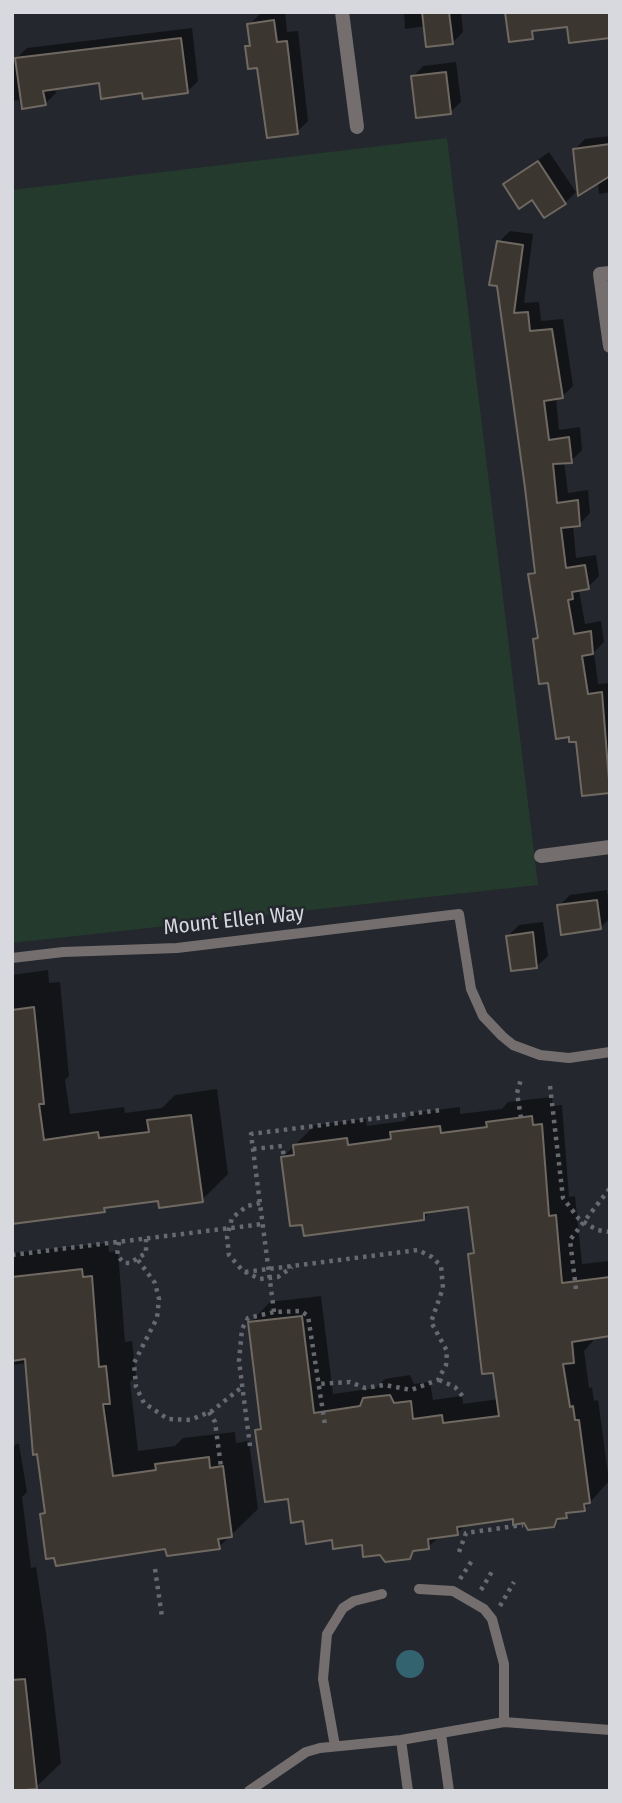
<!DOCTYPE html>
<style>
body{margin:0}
#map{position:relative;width:622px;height:1803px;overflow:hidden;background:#24272e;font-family:"Fira Sans Condensed",sans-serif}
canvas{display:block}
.frame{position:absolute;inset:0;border:14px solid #d7d9de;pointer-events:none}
</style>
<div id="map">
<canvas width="622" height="1803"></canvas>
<div class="frame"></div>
</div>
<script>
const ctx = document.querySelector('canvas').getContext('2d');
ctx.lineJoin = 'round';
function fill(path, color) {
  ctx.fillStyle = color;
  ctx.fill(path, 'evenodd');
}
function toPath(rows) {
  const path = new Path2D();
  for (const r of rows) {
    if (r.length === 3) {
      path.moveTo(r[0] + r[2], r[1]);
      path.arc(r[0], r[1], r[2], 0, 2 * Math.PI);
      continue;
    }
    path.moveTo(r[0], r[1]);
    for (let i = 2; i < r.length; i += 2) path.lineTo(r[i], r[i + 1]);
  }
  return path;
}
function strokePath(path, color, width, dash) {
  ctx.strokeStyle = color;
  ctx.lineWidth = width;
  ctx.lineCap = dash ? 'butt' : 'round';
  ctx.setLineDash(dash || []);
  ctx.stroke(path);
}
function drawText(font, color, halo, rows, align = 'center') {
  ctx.font = font + ' "Fira Sans Condensed",sans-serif';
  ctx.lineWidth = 5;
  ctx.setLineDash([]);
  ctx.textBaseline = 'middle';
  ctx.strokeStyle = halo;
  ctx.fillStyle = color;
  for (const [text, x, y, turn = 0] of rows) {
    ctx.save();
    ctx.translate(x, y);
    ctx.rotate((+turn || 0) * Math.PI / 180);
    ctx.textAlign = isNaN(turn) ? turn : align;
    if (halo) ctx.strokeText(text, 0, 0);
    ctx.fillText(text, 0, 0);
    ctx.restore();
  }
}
fill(toPath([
 [447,138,538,885,12,943,12,190]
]), '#233a2c');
fill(toPath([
 [410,1664,14]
]), '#32636f');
fill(toPath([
 [285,12,287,32,298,31,308,121,297,132,247,47,251,42,249,25,260,14],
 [404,12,461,12,463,32,452,43,426,26,405,29],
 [192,28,198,81,187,92,144,92,100,81,55,88,56,93,45,104,20,107,19,100,12,101,12,58,18,57,27,48],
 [456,62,461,102,450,112,413,77,423,66],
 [610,136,610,192,599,194,598,182,574,150,585,139],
 [549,152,576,192,565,203,533,198,505,184],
 [510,231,533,234,524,303,539,302,541,321,563,319,573,386,562,397,556,398,559,430,580,427,582,450,571,461,564,462,568,493,588,490,590,513,580,524,573,525,576,558,596,555,599,576,588,587,579,590,585,624,601,621,604,642,594,652,598,684,610,683,610,791,578,740,549,681,535,640,539,635,530,574,536,568,498,285,499,242],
 [607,890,610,918,600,928,559,906,570,895],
 [543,922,548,956,537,966,508,936,519,925],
 [48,970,49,983,60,982,69,1076,65,1080,70,1114,124,1107,125,1113,162,1108,175,1095,217,1089,228,1174,202,1200,160,1199,33,1220,12,1218,12,975],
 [552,1097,553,1106,562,1105,569,1197,575,1196,582,1264,610,1261,610,1335,593,1337,593,1341,584,1351,589,1388,592,1387,594,1401,598,1400,609,1481,584,1509,572,1511,553,1525,514,1517,467,1524,457,1533,440,1536,428,1547,418,1548,409,1557,381,1553,364,1543,333,1538,305,1519,290,1497,257,1430,262,1425,250,1323,270,1302,321,1296,333,1394,376,1388,385,1379,410,1375,414,1384,430,1382,433,1400,462,1396,463,1404,499,1399,470,1254,475,1249,470,1205,432,1210,424,1218,283,1157,315,1125,366,1119,367,1126,404,1121,412,1113,460,1107,460,1114,502,1109,508,1102],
 [108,1243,109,1252,118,1251,125,1342,132,1341,136,1376,130,1382,138,1451,175,1446,183,1438,235,1432,236,1443,249,1441,258,1509,219,1547,167,1547,42,1514,46,1510,27,1363,12,1365,12,1253],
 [12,1444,19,1444,27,1492,22,1497,31,1568,36,1567,46,1633,61,1763,36,1787,12,1791]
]), '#0007');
const building = toPath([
 [422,12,449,12,453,44,426,47,422,12],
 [505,12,610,12,610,38,569,43,567,27,532,31,533,39,509,42,505,12],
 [274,20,277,42,287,41,298,134,267,138,257,68,248,69,245,46,250,46,247,24,274,20],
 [181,38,188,93,143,99,142,93,101,99,99,83,43,91,46,105,22,109,15,58,181,38],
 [446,72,451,114,416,118,411,76,446,72],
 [610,144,610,176,578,196,573,149,610,144],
 [538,161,566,204,544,218,532,200,519,209,503,184,538,161],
 [497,241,523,245,514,313,528,312,530,331,552,329,563,398,544,401,549,440,569,437,572,463,553,464,557,503,578,500,580,526,561,528,566,568,585,565,589,589,572,592,573,599,568,600,574,634,591,631,593,654,582,656,588,694,602,692,610,793,582,796,576,742,569,742,569,737,556,739,548,683,539,684,533,639,538,638,528,574,535,573,525,488,497,286,489,285,497,241],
 [597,900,601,929,561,935,557,905,597,900],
 [533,932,537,968,511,971,506,936,533,932],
 [34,1007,44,1104,39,1104,44,1140,98,1132,99,1138,149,1132,147,1120,191,1115,203,1202,159,1208,158,1201,104,1208,105,1212,12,1224,12,1010,34,1007],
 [532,1116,533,1125,542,1124,549,1216,556,1215,562,1283,610,1277,610,1336,572,1342,574,1363,563,1364,570,1407,573,1406,575,1420,579,1420,590,1503,584,1504,585,1511,566,1513,567,1518,557,1519,554,1527,528,1530,524,1523,513,1525,513,1519,457,1527,458,1535,428,1539,429,1549,413,1551,410,1559,385,1562,380,1555,363,1557,362,1545,333,1549,332,1540,306,1544,303,1521,291,1523,288,1499,265,1502,255,1430,261,1429,248,1322,302,1316,314,1413,360,1406,363,1398,390,1395,394,1403,411,1401,413,1419,442,1415,443,1423,499,1416,493,1373,482,1374,468,1254,474,1253,468,1207,424,1213,424,1220,304,1236,302,1225,290,1226,281,1157,294,1155,293,1145,347,1138,348,1145,391,1139,390,1132,440,1126,441,1133,487,1127,486,1122,532,1116],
 [82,1269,83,1277,92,1276,99,1367,106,1366,110,1404,103,1404,113,1476,156,1470,155,1464,209,1457,210,1468,223,1466,232,1537,218,1539,220,1549,167,1556,165,1549,56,1566,54,1558,46,1559,40,1514,45,1513,37,1454,33,1455,25,1359,12,1361,12,1277,82,1269],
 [25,1679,37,1789,12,1791,12,1680,25,1679]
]);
fill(building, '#3b362f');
strokePath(building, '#6f6961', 2);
strokePath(toPath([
 [550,1086,563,1198,579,1219,597,1230,610,1232],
 [521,1118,517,1093,521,1079],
 [253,1149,282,1146,284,1157],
 [260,1203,247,1206,232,1218,227,1237,229,1255,243,1271,260,1279,278,1277,292,1267],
 [119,1242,117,1255,124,1263,130,1263,146,1253,146,1239],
 [12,1255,263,1224],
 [138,1260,155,1283,159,1299,157,1318,134,1363,136,1387,144,1403,168,1419,190,1420,212,1411,242,1387],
 [245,1272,418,1250,432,1257,441,1266,443,1288,431,1322,447,1351,446,1365,438,1380,411,1390,385,1385,365,1388,350,1382,319,1384],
 [576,1289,570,1240,610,1188],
 [274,1312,251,1134,441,1110],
 [439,1380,455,1387,465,1399],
 [209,1412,215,1422,221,1467],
 [12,1443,12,1446],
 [250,1446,239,1361,242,1329,248,1318,274,1312,301,1311,308,1316,325,1425],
 [459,1552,466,1533,523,1525],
 [155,1569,162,1617],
 [460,1579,473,1559],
 [481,1590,493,1570],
 [500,1606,514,1582]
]), '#66696f', 4.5, [3.5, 5]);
strokePath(toPath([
 [12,958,63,952,177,948,459,914,471,989,483,1016,502,1036,513,1045,540,1055,569,1058,610,1052],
 [419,1589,453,1591,484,1609,492,1619,504,1664,504,1722],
 [441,1734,449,1791],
 [401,1740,408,1791],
 [335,1746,323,1679,327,1634,343,1608,354,1601,382,1594],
 [249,1791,306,1752,320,1748,401,1740,504,1722,610,1730]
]), '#746f6e', 10);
strokePath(toPath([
 [342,12,357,127],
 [610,273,600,274,610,346],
 [541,856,610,847]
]), '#746f6e', 14);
drawText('21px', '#d7d9de', '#24272e', [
 ["Mount Ellen Way",234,921,-6]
]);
</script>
